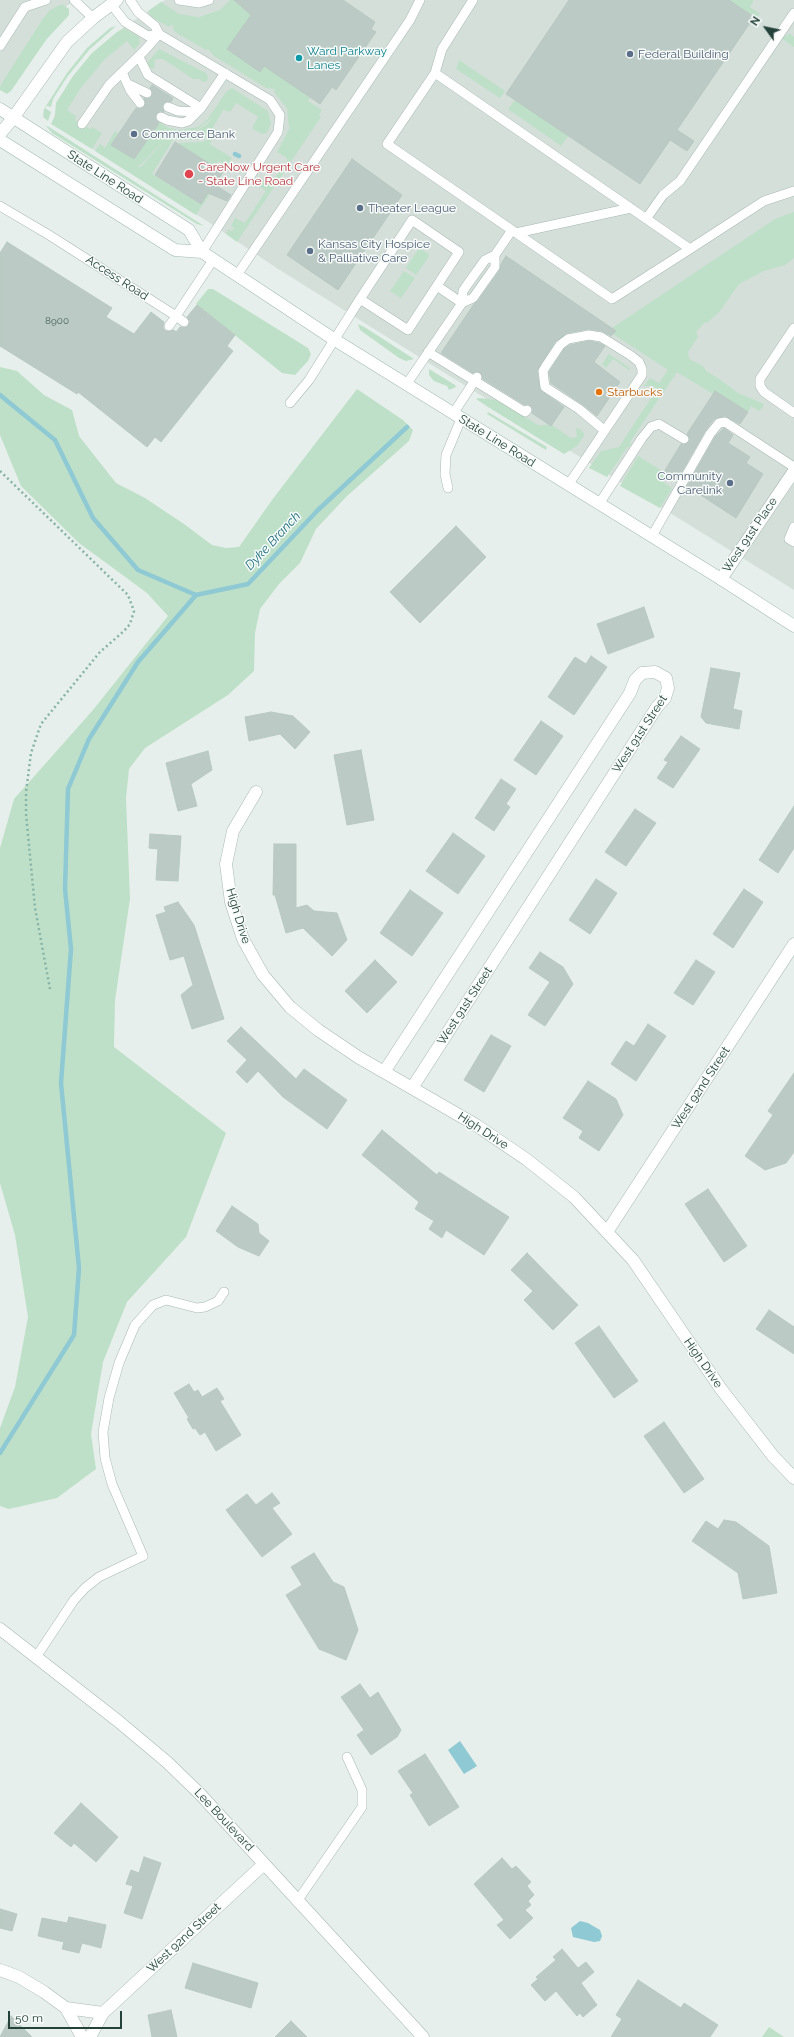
<!DOCTYPE html>
<style>
body{margin:0}
#map{position:relative;width:794px;height:2037px;overflow:hidden;background:#e6efeb;font-family:Raleway,sans-serif}
canvas{display:block}
.north{position:absolute;left:746px;top:8px;width:40px;height:40px;-webkit-text-stroke:3px #f7fbf9;paint-order:stroke;rotate:303deg;font-size:11px;font-weight:700;line-height:16px;text-align:center;color:#24423a}
.north::after{content:'';display:block;margin:auto;width:14px;height:18px;background:#24423a;clip-path:polygon(50% 0,100% 100%,50% 72%,0 100%)}
.scale{position:absolute;left:8px;top:2011px;width:114px;height:18px;box-sizing:border-box;border:2px solid #24423a;border-top:0;padding-left:5px;font-size:12px;line-height:14px;white-space:nowrap;color:#24423a;-webkit-text-stroke:3px #f7fbf9;paint-order:stroke}
</style>
<div id="map">
<canvas width="794" height="2037"></canvas>
<div class="north">N</div>
<div class="scale">50 m</div>
</div>
<script>
const ctx = document.querySelector('canvas').getContext('2d');
ctx.lineJoin = 'round';
function fill(path, color) {
  ctx.fillStyle = color;
  ctx.fill(path, 'evenodd');
}
function toPath(rows) {
  const path = new Path2D();
  for (const r of rows) {
    path.moveTo(r[0], r[1]);
    for (let i = 2; i < r.length; i += 2) path.lineTo(r[i], r[i + 1]);
  }
  return path;
}
function strokePath(path, color, width, dash) {
  ctx.strokeStyle = color;
  ctx.lineWidth = width;
  ctx.lineCap = dash ? 'butt' : 'round';
  ctx.setLineDash(dash || []);
  ctx.stroke(path);
}
function drawText(font, color, halo, rows, align = 'center') {
  ctx.font = font + ' Raleway,sans-serif';
  ctx.lineWidth = 3;
  ctx.setLineDash([]);
  ctx.textBaseline = 'middle';
  ctx.strokeStyle = halo;
  ctx.fillStyle = color;
  for (const [text, x, y, turn = 0] of rows) {
    ctx.save();
    ctx.translate(x, y);
    ctx.rotate((+turn || 0) * Math.PI / 180);
    ctx.textAlign = isNaN(turn) ? turn : align;
    if (halo) ctx.strokeText(text, 0, 0);
    ctx.fillText(text, 0, 0);
    ctx.restore();
  }
}
fill(toPath([
 [0,0,75,0,64,8,0,86],
 [165,0,794,0,794,590,387,337,275,267,210,223,56,126,53,122,56,109,123,28]
]), '#d4dfda');
fill(toPath([
 [230,0,234,0,251,15,227,49,260,72,264,66,310,97,308,101,322,110,319,115,321,117,237,242,226,234,226,233,229,229,232,231,234,228,231,226,235,218,245,223,266,191,256,184,260,178,270,184,287,162,287,158,277,152,289,129,287,108,274,92,275,89,266,88,214,56,208,49,207,50,204,49,175,32,173,29,174,27,172,25,169,27,151,17,148,11,161,2,179,14,199,17,220,10],
 [729,0,754,0,750,7,760,14,756,18],
 [62,4,69,9,69,15,46,40,11,91,7,94,0,90,0,86,42,20,50,10],
 [116,26,89,50,67,77,53,99,51,107,47,106,45,108,51,112,48,121,43,117,44,109,67,73,87,48,110,28],
 [124,28,139,37,140,43,134,50,127,41,105,59,81,88,67,110,76,116,75,120,90,129,92,127,102,133,92,149,51,124,55,116,56,103,73,76,92,53,117,32],
 [789,33,794,37,794,47,780,37,782,35,787,36],
 [159,49,206,73,208,77,207,81,202,82,200,79,193,79,163,59,155,59,154,69,149,67,147,63],
 [459,60,505,91,500,98,456,69],
 [232,88,268,111,271,124,267,133,262,134,253,129,253,126,258,117,236,103,230,112,223,110,211,131,206,137,198,140,173,140,152,174,200,204,208,193,210,194,196,215,95,151,100,144,105,148,115,131,118,133,117,136,112,145,134,159,159,122,169,128,179,130,198,127,207,120,226,92],
 [212,118,207,124,198,130,169,139,155,150,143,165,140,167,137,167,143,163,155,149,169,139,198,129],
 [515,100,568,136,561,146,508,109],
 [46,126,49,127,204,226,197,224,52,133],
 [218,129,210,144,232,158,227,166,219,161,215,167,177,143,202,142,208,139],
 [794,212,794,258,785,265,764,271,739,284,720,311,707,323,705,322,696,332,698,337,688,352,689,359,703,366,706,371,718,378,738,393,762,403,764,405,762,408,759,411,751,406,748,412,715,391,713,394,677,372,630,442,632,444,626,449,607,477,589,468,601,451,619,447,655,392,654,386,644,386,650,378,659,383,668,370,613,334,615,330,612,328,775,219],
 [419,248,430,255,416,275,406,268],
 [404,271,415,278,401,298,390,291],
 [208,289,213,289,308,348,311,354,308,361,295,375,282,373,196,304],
 [358,324,366,328,414,359,406,361,399,358,360,330],
 [609,354,630,368,629,370,613,359,606,368,602,364],
 [0,367,17,371,44,395,72,410,79,436,116,483,145,498,184,524,212,545,226,548,239,547,272,500,357,389,403,420,413,430,409,441,347,496,316,529,300,563,279,584,260,609,255,633,254,671,228,695,145,748,129,769,126,798,130,899,115,1000,114,1047,226,1133,186,1237,127,1302,103,1362,91,1434,96,1469,57,1498,9,1509,0,1506,0,1428,15,1387,28,1317,15,1235,0,1183,0,848,14,799,93,710,168,616,147,593,79,543,21,486,0,435],
 [429,369,455,385,456,387,449,390,447,386,434,381,429,375],
 [479,398,498,400,538,425,552,425,571,438,577,437,576,429,578,428,584,433,584,436,577,446,564,454,488,407,476,399],
 [488,412,547,447,546,450,492,417,487,414],
 [638,456,664,472,664,483,672,488,660,508,620,486],
 [769,2027,784,2037,762,2037]
]), '#bfe0c8');
fill(toPath([
 [460,1741,477,1766,464,1774,448,1750],
 [580,1921,588,1923,600,1930,602,1936,600,1941,594,1942,573,1937,571,1928]
]), '#8ec9d4');
strokePath(toPath([
 [235,154,239,156],
 [0,395,55,440,93,518,138,570,196,595,248,584,318,510,407,427],
 [0,1453,74,1335,79,1268,61,1083,71,949,65,889,68,789,89,739,138,662,196,595]
]), '#8ec9d4', 4.5);
const building = toPath([
 [234,0,343,0,375,22,371,29,376,32,336,90,332,87,320,104,264,66,260,72,227,49,251,15,234,0],
 [569,0,729,0,754,17,677,130,694,141,687,151,670,140,640,184,506,94,569,0],
 [152,85,173,98,171,102,167,101,163,104,164,112,160,111,156,114,155,118,159,123,134,159,111,145,136,108,141,109,145,106,144,98,148,99,152,96,153,92,150,88,152,85],
 [175,142,223,172,215,185,231,195,227,201,208,193,201,204,155,175,175,142],
 [352,159,402,195,338,290,287,255,352,159],
 [7,242,112,308,106,317,134,334,151,312,164,322,163,328,166,331,174,330,176,332,180,327,187,327,190,322,187,317,197,305,235,335,227,346,233,351,161,442,155,437,147,447,78,392,77,394,0,346,0,253,7,242],
 [506,256,616,331,611,336,602,331,588,329,567,333,555,342,537,371,540,390,564,407,551,426,532,413,533,409,531,406,525,405,483,379,480,372,473,373,441,353,474,304,478,301,500,270,501,264,506,256],
 [589,341,599,343,605,346,594,362,620,382,597,416,582,404,551,383,549,372,564,349,570,345,589,341],
 [715,391,748,412,740,424,725,416,714,419,705,431,677,480,664,472,681,444,689,442,690,439,687,434,715,391],
 [724,428,733,435,728,443,750,457,746,463,763,474,736,518,687,486,715,437,724,428],
 [456,526,486,557,420,623,390,592,456,526],
 [644,607,654,637,608,654,597,624,644,607],
 [591,656,607,667,574,715,548,697,575,657,586,664,591,656],
 [711,668,740,673,733,709,742,711,739,729,706,723,701,717,711,668],
 [271,712,293,716,310,732,295,749,280,734,249,741,245,717,271,712],
 [541,721,563,736,536,775,514,760,541,721],
 [681,736,700,749,673,788,657,778,668,762,664,760,681,736],
 [361,750,374,820,347,825,334,755,361,750],
 [208,751,212,770,191,784,197,806,178,811,166,763,208,751],
 [501,779,516,789,506,804,510,807,494,831,475,818,501,779],
 [794,806,794,848,778,873,759,860,794,806],
 [635,809,656,823,626,866,605,852,635,809],
 [453,833,485,856,458,894,426,871,453,833],
 [150,834,181,836,178,881,156,880,158,849,149,848,150,834],
 [274,844,296,844,296,908,307,905,314,911,337,913,347,940,332,956,303,928,286,933,275,895,273,895,274,844],
 [596,879,617,893,590,934,569,920,596,879],
 [744,889,763,902,733,948,713,934,744,889],
 [410,890,443,913,412,956,380,933,410,890],
 [178,902,194,925,224,1019,192,1029,181,995,193,985,184,956,170,960,156,915,166,912,164,907,178,902],
 [540,952,563,967,573,984,545,1026,528,1015,550,982,529,968,540,952],
 [375,960,397,982,367,1013,345,991,375,960],
 [696,960,715,972,693,1005,674,993,696,960],
 [648,1024,666,1036,636,1081,611,1064,626,1041,634,1046,648,1024],
 [241,1027,296,1079,304,1069,347,1100,327,1129,283,1097,258,1071,247,1083,236,1072,247,1060,227,1041,241,1027],
 [491,1035,511,1046,484,1092,464,1080,491,1035],
 [794,1073,794,1152,786,1163,765,1170,745,1156,773,1115,768,1111,794,1073],
 [588,1081,616,1099,623,1115,599,1151,579,1138,583,1131,563,1118,588,1081],
 [382,1130,437,1175,439,1172,509,1217,484,1255,446,1230,442,1238,429,1229,434,1221,415,1209,419,1202,362,1155,382,1130],
 [708,1189,747,1246,724,1262,685,1204,708,1189],
 [232,1206,258,1224,259,1233,269,1241,259,1256,238,1247,216,1231,232,1206],
 [527,1253,578,1305,553,1330,524,1300,533,1291,511,1270,527,1253],
 [769,1310,794,1327,794,1354,756,1329,769,1310],
 [599,1326,638,1381,614,1398,575,1343,599,1326],
 [189,1384,194,1392,198,1390,202,1397,217,1388,224,1399,220,1401,241,1435,216,1451,205,1432,200,1435,195,1428,193,1429,187,1419,189,1418,174,1393,189,1384],
 [664,1422,704,1479,684,1493,644,1436,664,1422],
 [272,1493,280,1503,272,1508,292,1534,262,1557,226,1510,247,1494,256,1505,272,1493],
 [724,1520,736,1522,769,1546,777,1593,743,1599,738,1573,692,1541,706,1521,718,1529,724,1520],
 [314,1553,333,1582,344,1587,358,1630,346,1660,319,1649,286,1595,302,1585,291,1567,314,1553],
 [360,1684,370,1698,378,1692,401,1730,397,1737,371,1755,357,1735,364,1730,341,1697,360,1684],
 [425,1754,459,1807,429,1826,410,1795,413,1793,398,1771,425,1754],
 [81,1803,118,1837,96,1862,74,1843,71,1847,54,1833,81,1803],
 [144,1857,161,1863,142,1919,124,1913,133,1886,126,1884,131,1870,139,1873,144,1857],
 [502,1858,512,1869,516,1866,531,1882,527,1886,534,1895,528,1901,531,1905,525,1910,533,1918,510,1939,497,1925,504,1920,474,1884,502,1858],
 [0,1909,17,1914,12,1931,0,1928,0,1909],
 [69,1917,106,1925,101,1948,82,1943,79,1953,62,1949,64,1942,38,1936,42,1918,67,1923,69,1917],
 [562,1949,578,1968,586,1962,594,1972,581,1983,597,2005,583,2017,580,2013,577,2016,556,1991,545,2001,531,1985,538,1979,536,1977,556,1960,553,1957,562,1949],
 [193,1963,258,1983,251,2008,185,1988,193,1963],
 [638,1980,681,2008,684,2003,718,2025,710,2037,611,2037,622,2019,616,2015,638,1980],
 [171,2010,177,2037,152,2037,148,2015,171,2010],
 [11,2016,32,2037,0,2037,11,2016],
 [291,2021,307,2037,275,2037,291,2021]
]);
fill(building, '#bbcac4');
strokePath(building, '#b8c9c2', 1);
const service = toPath([
 [74,0,93,18],
 [130,0,138,12,155,26,159,34,270,100,280,115,278,132,202,252],
 [179,0,199,3,209,0],
 [111,4,125,22,148,36,159,34],
 [0,46,25,7,46,0],
 [139,57,148,75,201,108,225,73],
 [122,72,130,90,140,103],
 [435,73,442,49,473,0],
 [128,84,147,93],
 [168,107,178,111,197,112],
 [161,117,167,120,182,123,188,121,201,108],
 [82,124,109,85,144,51,159,34],
 [0,206,49,235,176,316,213,260],
 [646,219,663,195,680,181,794,13],
 [516,233,631,208],
 [690,249,435,73,387,144,612,299,690,249,764,201,794,191],
 [237,275,410,20,420,0],
 [437,286,462,303],
 [462,303,473,298,485,281,495,267,495,255],
 [169,326,176,316,184,322],
 [794,328,760,379,760,386,764,392,794,413],
 [428,352,525,412,527,410],
 [406,385,462,303,463,291,467,285,485,260,495,255,512,230],
 [290,403,309,380,360,299,412,220,459,252,408,330,360,299],
 [453,414,477,377],
 [568,485,581,466,642,375,642,369,639,362,630,355,601,337,589,335,568,339,560,345,546,366,543,371,545,387,579,409,604,430],
 [448,488,445,474,446,455,461,419],
 [599,504,642,438,651,427,659,424,684,439],
 [794,527,789,539,794,542],
 [652,536,710,434,719,423,725,422,794,467],
 [36,1657,74,1600,85,1588,99,1577,143,1556,112,1484,105,1458,103,1432,109,1398,119,1363,135,1325,153,1305,166,1300,197,1308,205,1307,218,1301,224,1292],
 [298,1900,362,1807,362,1790,347,1757]
]);
const minor = toPath([
 [0,134,13,118],
 [721,579,794,471],
 [256,792,233,831,226,864,231,902,243,939,263,975,290,1007,318,1030,358,1057,476,1125,526,1159,574,1197,633,1260,721,1389,773,1456,794,1478],
 [384,1072,630,693,635,680,642,673,655,672,666,678,668,688,665,698,657,707,412,1088],
 [607,1232,794,944],
 [0,1970,19,1977,44,1992,66,2008,82,2037],
 [66,2008,103,2013],
 [90,2037,103,2013,264,1864]
]);
const tertiary = toPath([
 [13,118,67,42,93,18,117,0],
 [0,1629,118,1721,167,1762,200,1794,423,2037]
]);
const secondary = toPath([
 [0,109,189,230,202,252,335,340,721,579,794,626],
 [0,140,175,250,202,252]
]);
strokePath(service, '#a8b8b2', 10);
strokePath(minor, '#a8b8b2', 13);
strokePath(tertiary, '#a8b8b2', 13);
strokePath(secondary, '#a4bbb3', 13);
strokePath(toPath([
 [0,471,128,595,134,611,130,624,124,631,100,652,41,724,31,753,26,792,26,814,35,908,50,989]
]), '#86b3a5', 2.5, [2, 3]);
strokePath(service, '#fff', 9);
strokePath(minor, '#fff', 12);
strokePath(tertiary, '#fff', 12);
strokePath(secondary, '#fff', 12);
for (const [x, y, r, color] of [
 [630,54,4,"#5c6f8a"],
 [299,58,4,"#0f9aa8"],
 [134,134,4,"#5c6f8a"],
 [189,174,5,"#e0444e"],
 [360,208,4,"#5c6f8a"],
 [310,251,4,"#5c6f8a"],
 [599,392,4,"#e8710a"],
 [730,483,4,"#5c6f8a"]
]) {
  const dot = new Path2D();
  dot.arc(x, y, r, 0, 2 * Math.PI);
  ctx.fillStyle = color;
  ctx.fill(dot);
  strokePath(dot, '#f7fbf9', 1.5);
}
drawText('10px', '#4a645c', null, [
 ["8900",57,321]
]);
drawText('12px', '#0d838f', '#f7fbf9', [
 ["Ward Parkway",307,51],
 ["Lanes",307,65]
], 'left');
drawText('12px', '#4e5e75', '#f7fbf9', [
 ["Federal Building",638,54],
 ["Commerce Bank",142,134],
 ["Theater League",368,208],
 ["Kansas City Hospice",318,244],
 ["& Palliative Care",318,258],
 ["Community",722,476,"right"],
 ["Carelink",722,490,"right"]
], 'left');
drawText('12px', '#be3a42', '#f7fbf9', [
 ["CareNow Urgent Care",198,167],
 ["- State Line Road",198,181]
], 'left');
drawText('12px', '#24423a', '#f7fbf9', [
 ["State Line Road",105,177,33],
 ["Access Road",117,278,33],
 ["State Line Road",497,441,32],
 ["West 91st Place",750,535,-56],
 ["West 91st Street",640,734,-57],
 ["High Drive",238,916,73],
 ["West 91st Street",465,1006,-57],
 ["West 92nd Street",701,1088,-57],
 ["High Drive",483,1131,33],
 ["High Drive",703,1363,55],
 ["Lee Boulevard",224,1820,47],
 ["West 92nd Street",184,1938,-43]
]);
drawText('12px', '#c56008', '#f7fbf9', [
 ["Starbucks",607,392]
], 'left');
drawText('italic 13px', '#1c6f80', '#f7fbf9', [
 ["Dyke Branch",273,541,-47]
]);
</script>
